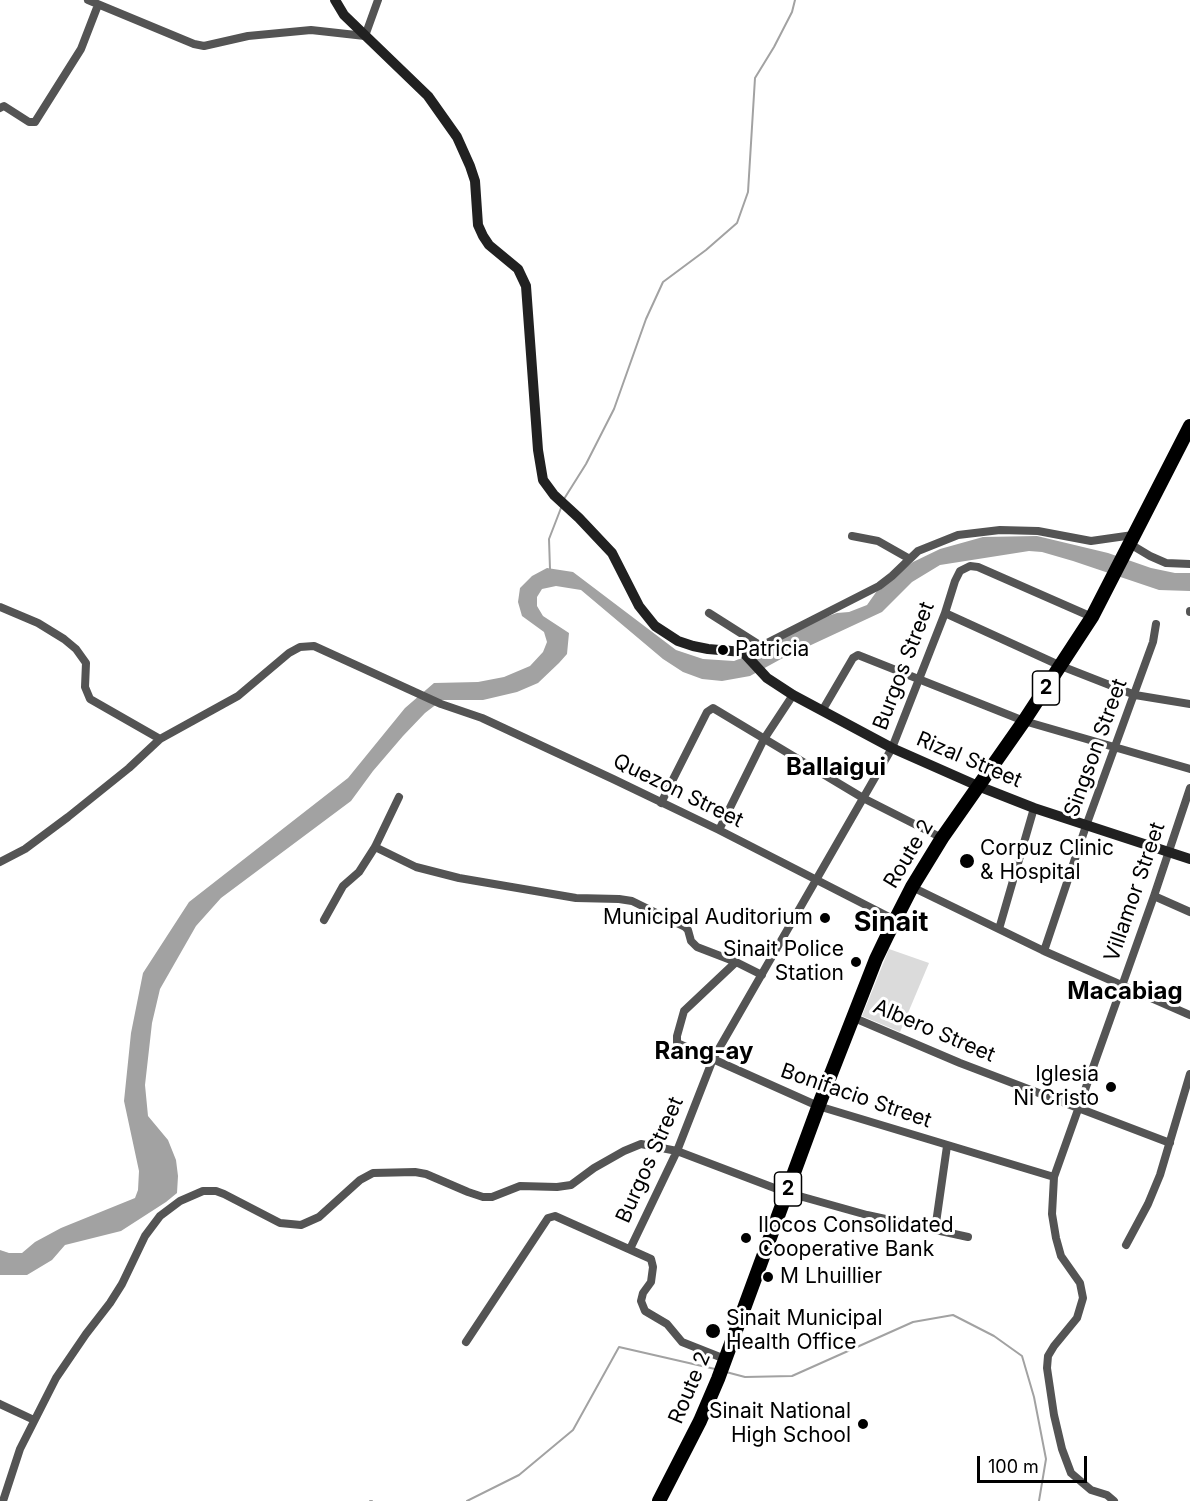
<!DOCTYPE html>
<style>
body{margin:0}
#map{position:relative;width:1190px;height:1501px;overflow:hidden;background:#fff;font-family:Inter,sans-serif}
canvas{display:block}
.scale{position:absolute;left:977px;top:1456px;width:110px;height:27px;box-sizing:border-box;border:3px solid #000;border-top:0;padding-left:8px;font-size:18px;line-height:21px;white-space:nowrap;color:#000;-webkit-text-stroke:4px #fff;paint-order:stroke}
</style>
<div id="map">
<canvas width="1190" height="1501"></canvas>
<div class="scale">100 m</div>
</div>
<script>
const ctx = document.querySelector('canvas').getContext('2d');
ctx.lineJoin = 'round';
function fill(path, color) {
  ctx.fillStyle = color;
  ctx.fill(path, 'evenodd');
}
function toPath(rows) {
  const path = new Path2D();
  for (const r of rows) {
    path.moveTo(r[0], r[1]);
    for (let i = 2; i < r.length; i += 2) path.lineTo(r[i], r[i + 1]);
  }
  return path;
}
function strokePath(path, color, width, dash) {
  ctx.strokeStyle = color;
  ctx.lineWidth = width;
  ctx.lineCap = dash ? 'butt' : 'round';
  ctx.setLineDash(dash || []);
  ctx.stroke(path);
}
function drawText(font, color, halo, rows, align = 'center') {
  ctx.font = font + ' Inter,sans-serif';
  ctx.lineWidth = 6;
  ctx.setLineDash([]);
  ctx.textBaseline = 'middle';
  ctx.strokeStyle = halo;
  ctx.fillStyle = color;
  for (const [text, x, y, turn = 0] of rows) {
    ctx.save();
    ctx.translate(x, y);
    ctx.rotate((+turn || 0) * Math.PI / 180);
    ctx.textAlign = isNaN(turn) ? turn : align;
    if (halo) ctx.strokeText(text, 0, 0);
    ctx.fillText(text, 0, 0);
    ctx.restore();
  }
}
fill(toPath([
 [889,949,929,963,900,1032,862,1016]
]), '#dbdbdb');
fill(toPath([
 [1037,536,1108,553,1151,568,1175,573,1190,573,1190,591,1159,590,1073,561,1042,552,1029,551,940,565,912,582,882,612,781,659,750,676,722,681,702,679,683,672,663,659,581,590,556,586,542,589,537,597,537,606,543,616,569,633,567,654,559,663,538,683,517,692,483,700,442,700,425,713,403,736,373,771,351,801,221,898,196,926,160,989,152,1023,145,1085,148,1116,168,1140,176,1160,178,1176,177,1193,166,1202,121,1231,65,1245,52,1260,27,1275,0,1275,0,1250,9,1253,22,1253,35,1242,61,1228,135,1198,138,1190,139,1171,124,1101,131,1033,143,973,189,902,348,778,405,708,434,683,478,682,504,677,530,666,543,652,547,642,544,632,522,616,518,602,520,588,532,576,547,568,573,572,676,650,703,659,734,661,757,652,819,619,837,613,849,612,867,605,879,588,913,562,940,549,983,537]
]), '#a2a2a2');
strokePath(toPath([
 [564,499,586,464,614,409,646,319,663,282,706,250,737,223,748,192,755,78,774,47,792,12,795,0],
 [550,569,549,539,561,508],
 [726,1372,745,1377,792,1376,913,1322,953,1315,994,1336,1022,1356,1034,1397,1046,1459,1039,1501],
 [370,1501,372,1501],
 [467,1501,519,1475,573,1430,619,1347,715,1369]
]), '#a2a2a2', 2);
strokePath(toPath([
 [88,0,194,44,204,46,248,36,311,30,365,36,378,0],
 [0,108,4,106,29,122,35,122,81,49,98,5],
 [852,536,878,541,908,558],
 [1130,544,1150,556,1166,563,1190,564],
 [0,607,38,623,64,639,76,649,86,663,85,687,90,699,160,739],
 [1190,611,1190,612],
 [709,613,761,646],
 [945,613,1061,666,1135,695,1190,704],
 [743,652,761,646,879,586,892,576,918,551,958,535,1000,530,1038,531,1091,541,1133,535],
 [822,711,853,658,858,655,1024,721,1190,769],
 [661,803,707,712,713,708,863,798,942,838],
 [719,830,764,739,793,695],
 [375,847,416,867,459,878,576,898,619,899,632,901,685,927,688,930,691,941,697,947,736,962],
 [0,862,25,849,68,817,129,768,160,739,238,696,289,653,300,647,314,646,441,704,482,718,613,779,719,830,895,920],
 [912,887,1044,951,1190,1015],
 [1154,896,1190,912],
 [324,920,343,886,359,872,375,847,399,797],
 [999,929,1034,808],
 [1044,951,1086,826,1153,642,1156,624],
 [762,975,736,962,684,1011,677,1036,677,1043,818,1106,1054,1177],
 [852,1017,960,1063,1170,1143],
 [935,1230,947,1146],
 [1126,1245,1148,1204,1160,1175,1190,1074],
 [630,1249,677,1151,713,1059,892,748,945,613,955,581,960,571,970,566,978,567,1092,617],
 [466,1342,548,1218,555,1216,651,1259,653,1267,651,1282,643,1293,641,1301,645,1311,667,1324,682,1342,725,1359],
 [0,1404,34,1420],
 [3,1501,20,1449,56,1378,86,1334,110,1303,122,1284,145,1236,160,1216,180,1201,203,1191,216,1191,224,1194,280,1223,301,1225,319,1217,360,1180,373,1173,415,1172,426,1174,468,1192,483,1197,492,1197,520,1186,557,1187,571,1185,594,1168,624,1151,641,1144,677,1151,785,1192,867,1215,968,1237],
 [1114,1501,1107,1495,1091,1490,1071,1473,1062,1449,1054,1415,1047,1368,1048,1356,1054,1346,1077,1318,1083,1298,1080,1283,1061,1256,1056,1238,1052,1214,1054,1177,1154,896,1190,788]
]), '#545454', 8);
strokePath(toPath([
 [335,0,344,15,428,96,457,137,470,166,475,181,478,225,483,236,489,245,518,269,526,286,538,450,543,480,554,495,579,518,612,553,639,606,655,626,678,641,693,646,708,649,743,652,767,678,793,695,892,748,978,786,1034,808,1190,859]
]), '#212121', 10);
strokePath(toPath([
 [659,1501,700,1421,718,1379,820,1102,876,959,888,934,912,887,942,838,1024,721,1092,617,1190,426]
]), '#000', 14);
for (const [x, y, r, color] of [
 [723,650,6,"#000"],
 [967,861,8,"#000"],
 [825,918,6,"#000"],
 [856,962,6,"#000"],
 [1111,1087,6,"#000"],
 [746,1238,6,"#000"],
 [768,1277,6,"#000"],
 [713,1331,8,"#000"],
 [863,1424,6,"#000"]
]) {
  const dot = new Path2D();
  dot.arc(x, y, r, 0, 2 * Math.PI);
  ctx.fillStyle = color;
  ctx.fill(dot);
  strokePath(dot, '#fff', 2);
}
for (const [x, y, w] of [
 [1046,688,27],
 [788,1189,27]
]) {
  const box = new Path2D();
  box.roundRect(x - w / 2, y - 17, w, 34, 4.5);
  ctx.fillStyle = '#fff';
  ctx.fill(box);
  strokePath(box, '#000', 1.5);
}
drawText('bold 20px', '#000', null, [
 ["2",1046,688],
 ["2",788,1189]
]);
drawText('21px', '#000', '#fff', [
 ["Patricia",735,650],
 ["Corpuz Clinic",980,849],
 ["& Hospital",980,873],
 ["Municipal Auditorium",813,918,"right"],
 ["Sinait Police",844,950,"right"],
 ["Station",844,974,"right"],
 ["Iglesia",1099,1075,"right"],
 ["Ni Cristo",1099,1099,"right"],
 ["Ilocos Consolidated",758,1226],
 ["Cooperative Bank",758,1250],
 ["M Lhuillier",780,1277],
 ["Sinait Municipal",726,1319],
 ["Health Office",726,1343],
 ["Sinait National",851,1412,"right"],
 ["High School",851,1436,"right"]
], 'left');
drawText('21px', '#000', '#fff', [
 ["Burgos Street",904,666,-69],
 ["Singson Street",1096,748,-70],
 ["Rizal Street",969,760,23],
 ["Quezon Street",678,791,26],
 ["Route 2",909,854,-59],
 ["Villamor Street",1135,892,-71],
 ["Albero Street",934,1031,23],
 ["Bonifacio Street",856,1096,19],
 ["Burgos Street",650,1160,-66],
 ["Route 2",690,1388,-67]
]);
drawText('bold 24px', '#000', '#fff', [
 ["Ballaigui",836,768],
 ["Macabiag",1125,992],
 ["Rang-ay",704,1052]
]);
drawText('bold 27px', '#000', '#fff', [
 ["Sinait",891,923]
]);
</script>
